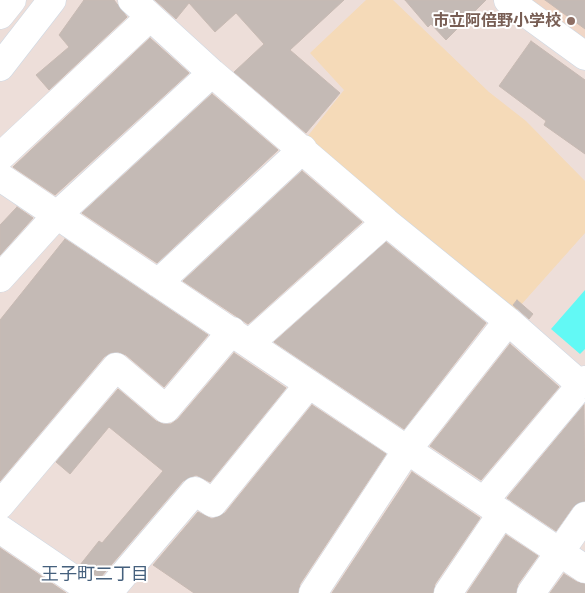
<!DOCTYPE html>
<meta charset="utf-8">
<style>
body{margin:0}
canvas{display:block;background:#edded9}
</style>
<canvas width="585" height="593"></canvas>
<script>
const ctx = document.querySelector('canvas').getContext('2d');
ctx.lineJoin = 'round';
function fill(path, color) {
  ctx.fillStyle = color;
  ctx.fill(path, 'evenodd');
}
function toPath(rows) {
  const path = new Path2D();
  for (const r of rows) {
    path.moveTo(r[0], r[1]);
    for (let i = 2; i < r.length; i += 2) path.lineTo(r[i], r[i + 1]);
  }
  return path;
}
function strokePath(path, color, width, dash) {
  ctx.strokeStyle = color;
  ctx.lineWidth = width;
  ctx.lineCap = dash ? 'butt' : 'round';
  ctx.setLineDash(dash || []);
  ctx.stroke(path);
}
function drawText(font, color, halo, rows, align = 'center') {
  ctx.font = font + ' "Work Sans","Noto Sans JP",sans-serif';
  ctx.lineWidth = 4;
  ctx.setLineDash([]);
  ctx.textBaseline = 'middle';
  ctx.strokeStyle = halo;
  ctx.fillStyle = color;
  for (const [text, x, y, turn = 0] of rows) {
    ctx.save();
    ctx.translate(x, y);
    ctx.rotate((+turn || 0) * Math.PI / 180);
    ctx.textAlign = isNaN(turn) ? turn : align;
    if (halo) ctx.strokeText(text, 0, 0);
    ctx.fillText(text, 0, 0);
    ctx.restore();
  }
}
fill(toPath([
 [528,0,585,0,585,42]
]), '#f0d6c6');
fill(toPath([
 [366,0,393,0,489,92,526,121,585,181,585,233,512,315,307,137,344,90,310,53]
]), '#f5dab8');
fill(toPath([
 [585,290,585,349,580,354,551,329]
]), '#62f9f5');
const building = toPath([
 [84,0,114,0,127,17,49,90,36,75,69,47,59,35,84,0],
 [155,0,344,0,290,50,340,93,306,133,234,72,264,44,236,13,215,32,189,3,176,19,155,0],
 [405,0,486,0,446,40,431,24,428,27,405,0],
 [545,0,585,0,585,29,545,0],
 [150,38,189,73,55,195,13,167,150,38],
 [531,41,585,80,585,154,544,125,546,121,499,86,531,41],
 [212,94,278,150,157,263,82,213,212,94],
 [302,171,362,222,248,324,183,281,302,171],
 [17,207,33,218,0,255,0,225,17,207],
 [65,239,208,335,164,387,126,355,118,352,110,353,104,357,0,481,0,320,65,239],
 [386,242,486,323,404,429,274,342,386,242],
 [517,300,533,314,529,319,513,305,517,300],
 [510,344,559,387,481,480,430,446,510,344],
 [234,353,286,388,210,482,196,475,183,481,100,578,80,565,99,541,102,543,163,471,109,427,70,474,56,462,118,389,156,421,163,424,171,424,178,419,234,353],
 [312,405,386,454,300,584,298,593,194,593,153,565,198,512,212,519,225,513,312,405],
 [584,405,585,501,573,507,556,531,507,498,584,405],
 [412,472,480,518,435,584,433,593,332,593,412,472],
 [506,535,538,556,518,584,516,593,467,593,506,535],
 [0,548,66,593,0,593,0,548],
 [564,574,577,582,585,584,585,593,550,593,564,574]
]);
fill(building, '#c4bab5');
strokePath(building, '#c8bab3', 1);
const minor = toPath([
 [132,0,212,73,386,222,508,321,581,385],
 [508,0,585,56],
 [0,15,12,0],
 [0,67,52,0],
 [0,157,150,17],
 [0,177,585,569],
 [0,278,56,216,212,73],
 [158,283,303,149],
 [250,343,386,222],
 [484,501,585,380],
 [0,505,116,367,166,409,232,331],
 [0,529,94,593],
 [108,593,195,491,213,503,309,384],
 [313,593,407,450,508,321],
 [448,593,502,513],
 [531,593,585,516]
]);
strokePath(minor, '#ced8e3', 29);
strokePath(minor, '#fff', 28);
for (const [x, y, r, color] of [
 [571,21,5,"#8d6e63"]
]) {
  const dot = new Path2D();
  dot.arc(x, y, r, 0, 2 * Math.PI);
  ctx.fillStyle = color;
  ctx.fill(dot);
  strokePath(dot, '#fff', 2);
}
drawText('bold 16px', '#785e54', '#fff', [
 ["市立阿倍野小学校",561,21]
], 'right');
drawText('18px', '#45607d', '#fff', [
 ["王子町二丁目",95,575]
]);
</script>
